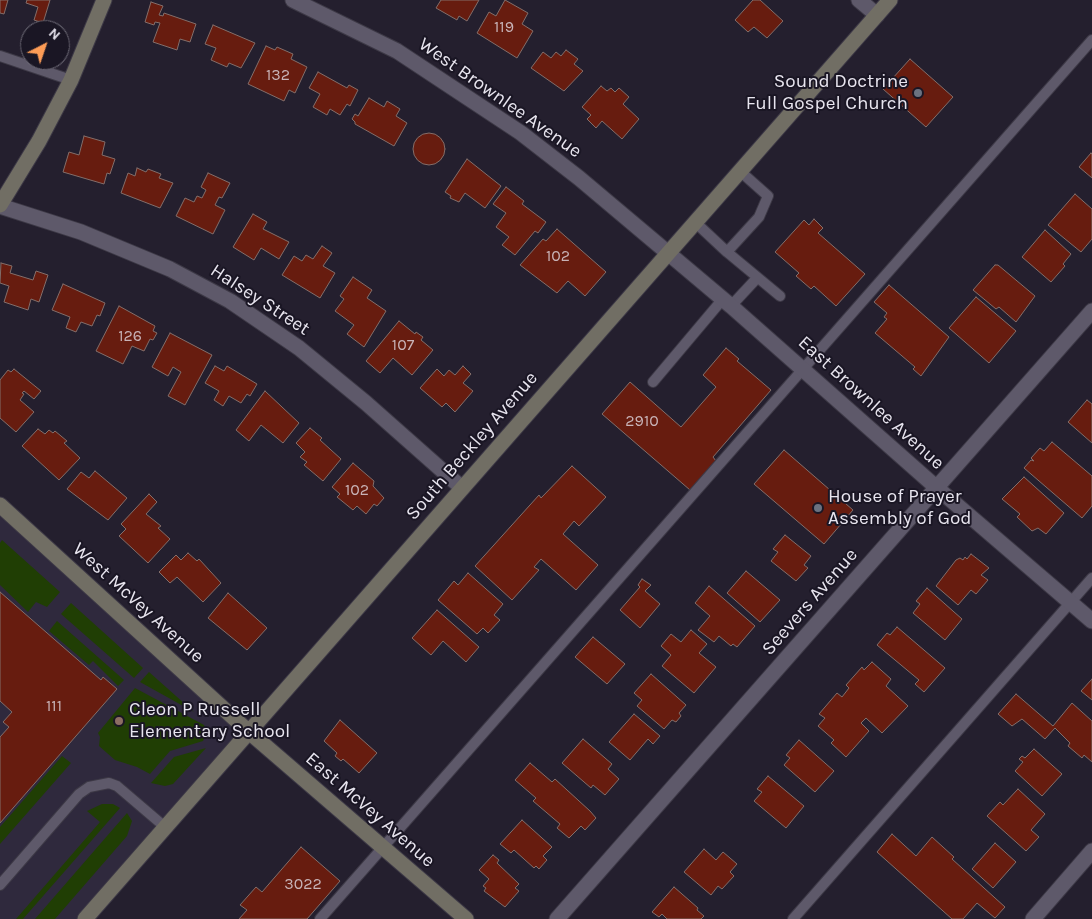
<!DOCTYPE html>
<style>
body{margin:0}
#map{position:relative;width:1092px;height:919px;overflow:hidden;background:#241f2e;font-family:Karla,sans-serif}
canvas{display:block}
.north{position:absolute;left:20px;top:20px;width:50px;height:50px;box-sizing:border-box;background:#1a1624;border:1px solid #6c6975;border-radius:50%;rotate:41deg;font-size:14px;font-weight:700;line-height:20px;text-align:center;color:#e8e5ef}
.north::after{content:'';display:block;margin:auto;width:18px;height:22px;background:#fd9c56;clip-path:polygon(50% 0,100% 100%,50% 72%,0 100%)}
</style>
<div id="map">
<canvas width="1092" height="919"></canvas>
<div class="north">N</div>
</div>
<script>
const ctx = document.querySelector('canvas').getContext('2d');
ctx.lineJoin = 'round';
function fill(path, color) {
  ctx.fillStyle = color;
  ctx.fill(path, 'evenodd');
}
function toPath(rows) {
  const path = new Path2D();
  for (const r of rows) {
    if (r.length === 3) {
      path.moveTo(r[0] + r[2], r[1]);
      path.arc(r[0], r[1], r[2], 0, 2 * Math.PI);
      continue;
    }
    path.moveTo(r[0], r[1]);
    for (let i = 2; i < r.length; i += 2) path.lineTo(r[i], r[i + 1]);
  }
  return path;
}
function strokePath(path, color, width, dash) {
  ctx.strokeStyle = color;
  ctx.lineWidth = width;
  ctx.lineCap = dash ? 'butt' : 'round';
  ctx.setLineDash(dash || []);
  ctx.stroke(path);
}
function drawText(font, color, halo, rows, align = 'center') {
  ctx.font = font + ' Karla,sans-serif';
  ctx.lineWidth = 4;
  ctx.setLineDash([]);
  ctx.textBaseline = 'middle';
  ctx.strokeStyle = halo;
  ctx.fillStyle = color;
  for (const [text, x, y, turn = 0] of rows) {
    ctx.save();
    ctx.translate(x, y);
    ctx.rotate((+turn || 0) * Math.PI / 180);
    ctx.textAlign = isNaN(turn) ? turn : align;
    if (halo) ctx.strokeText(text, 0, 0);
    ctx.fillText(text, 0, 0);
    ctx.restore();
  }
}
fill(toPath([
 [0,505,248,731,84,919,0,919]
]), '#2f293d');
fill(toPath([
 [2,540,60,592,47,607,36,602,28,612,0,585,0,543],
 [71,603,143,668,134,678,61,614],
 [57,621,124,680,118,686,93,661,89,665,49,631],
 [149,672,194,712,140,682],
 [135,688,204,725,207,731,203,741,170,751,150,774,137,767,115,760,99,746,100,737,98,733],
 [206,748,173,784,165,786,151,783,174,757],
 [62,756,71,763,0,844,0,827],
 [102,804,113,804,120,808,23,919,16,919,100,822,87,811],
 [127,813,132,821,127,836,55,919,35,919]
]), '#203e04');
const building = toPath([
 [0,0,8,0,4,14,0,13,0,0],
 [27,0,50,0,43,23,34,20,38,7,26,3,27,0],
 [441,0,479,0,467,21,459,16,457,20,436,8,441,0],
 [505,0,528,13,522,24,533,31,517,58,477,33,489,12,496,16,505,0],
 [753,0,760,0,783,21,767,38,754,27,748,32,735,20,753,0],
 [151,2,163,6,159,15,163,16,164,13,196,24,190,42,180,39,177,50,153,42,160,23,155,22,154,25,145,22,151,2],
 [213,25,255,43,241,68,229,63,227,67,211,60,216,48,205,44,213,25],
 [266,46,275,50,277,47,293,54,291,59,307,67,295,93,289,90,284,101,248,84,266,46],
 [566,50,578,59,574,64,583,71,564,91,531,68,543,52,551,58,556,52,561,56,566,50],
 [910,59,953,97,926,127,883,89,910,59],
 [318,72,347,88,349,85,358,90,350,106,347,104,340,115,330,109,327,115,313,107,320,94,309,88,318,72],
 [601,86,607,91,611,88,615,92,619,88,629,97,623,104,639,119,622,139,602,121,596,128,587,119,591,115,582,107,601,86],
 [369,98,384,107,387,101,400,109,396,116,407,123,394,146,355,124,355,122,352,119,355,114,358,116,369,98],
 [429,149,16],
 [84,136,105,142,102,155,115,159,110,174,107,173,104,184,63,172,69,152,79,155,84,136],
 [1091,153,1092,154,1092,178,1079,167,1091,153],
 [467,159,501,186,485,208,465,193,459,202,450,198,451,196,445,192,467,159],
 [137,168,146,172,148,169,161,174,159,178,173,183,160,208,121,193,128,173,135,176,137,168],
 [208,173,230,183,222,198,219,197,215,205,225,210,213,234,176,216,185,198,194,202,197,196,202,198,206,190,201,187,208,173],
 [506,187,524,201,522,204,546,222,538,233,535,231,515,255,502,245,509,237,496,227,506,213,493,204,506,187],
 [1075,194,1092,209,1092,239,1081,252,1048,225,1075,194],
 [253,214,267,222,263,229,289,242,279,259,261,248,254,260,233,247,253,214],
 [814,219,823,228,818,233,865,274,836,306,814,286,811,289,796,276,799,273,775,252,804,220,809,225,814,219],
 [557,229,606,272,585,296,568,281,557,293,520,265,543,239,546,241,557,229],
 [1045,230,1071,254,1063,264,1065,266,1051,282,1022,257,1045,230],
 [322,246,332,253,323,266,335,273,320,298,282,275,294,256,302,261,306,255,313,259,322,246],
 [1,263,12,266,10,273,33,280,36,271,48,275,39,302,31,299,28,310,4,302,9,286,0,283,1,263],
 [995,265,998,265,1035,296,1016,322,999,307,996,309,973,290,995,265],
 [353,277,372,290,367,298,386,311,364,347,347,334,354,325,335,311,344,299,340,296,353,277],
 [63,284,105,303,100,316,97,315,92,326,81,322,76,332,66,328,70,317,52,310,63,284],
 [889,285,949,337,921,376,913,369,915,367,875,333,887,319,884,317,887,313,874,302,889,285],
 [976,297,1016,331,989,363,949,328,976,297],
 [119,306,155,326,153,331,157,333,153,340,150,339,144,351,132,346,123,364,96,351,119,306],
 [399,321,415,334,416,332,423,337,421,340,433,350,412,375,393,358,380,373,366,361,399,321],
 [170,333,212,355,185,405,168,396,181,372,173,367,168,376,152,367,170,333],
 [726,348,739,359,737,361,771,390,713,457,716,461,690,490,602,414,630,382,681,427,716,387,703,375,726,348],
 [215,366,224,371,227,366,257,384,250,396,247,394,241,403,229,396,223,406,214,400,219,391,205,383,215,366],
 [463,366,471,374,463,383,473,391,455,412,446,403,442,407,420,388,437,369,444,376,449,370,455,375,463,366],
 [14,369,41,391,34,399,24,391,22,393,24,394,20,400,34,412,16,432,0,418,0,380,8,370,11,372,14,369],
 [265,391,299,423,283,443,261,425,249,441,236,430,265,391],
 [1087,400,1092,404,1092,443,1068,422,1087,400],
 [310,428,322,438,320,440,341,459,323,481,304,465,307,462,300,457,305,452,296,443,310,428],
 [38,429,45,434,49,430,53,433,55,431,67,441,64,443,80,458,59,480,22,446,38,429],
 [1052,442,1092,476,1092,506,1082,518,1024,468,1031,460,1034,461,1031,458,1040,448,1044,451,1052,442],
 [784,450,853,510,824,544,754,484,784,450],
 [353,463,374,481,373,486,384,498,377,506,374,504,366,514,357,506,353,510,337,497,340,494,332,487,353,463],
 [572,466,606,497,579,526,574,521,563,534,598,565,576,590,541,559,534,567,539,570,512,600,475,566,539,495,541,498,572,466],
 [95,471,127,498,108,520,67,489,81,472,89,478,95,471],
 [1024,477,1064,513,1046,534,1038,528,1032,531,1017,517,1020,514,1002,499,1024,477],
 [149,494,157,502,146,514,161,526,158,528,170,539,148,563,119,536,126,529,121,524,149,494],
 [785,535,811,556,804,565,808,568,796,581,771,561,778,552,773,549,785,535],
 [188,553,197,561,199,559,221,583,203,602,177,577,170,583,159,572,176,555,181,560,188,553],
 [971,554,989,568,981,575,988,580,976,594,971,590,958,605,936,586,956,560,960,558,963,560,965,557,967,559,971,554],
 [746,571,780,600,760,622,727,593,746,571],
 [468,573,503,604,494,615,500,620,488,633,483,628,477,634,438,600,454,581,458,585,468,573],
 [642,579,651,585,645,591,660,604,640,628,620,610,640,587,638,585,642,579],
 [709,586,755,626,737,647,733,644,731,646,719,636,714,642,698,630,710,616,695,603,709,586],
 [927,588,962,619,945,640,913,613,920,604,916,601,927,588],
 [0,592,101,680,103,677,117,689,0,823,0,737,9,727,3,722,12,712,0,701,0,592],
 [228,593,267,628,247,650,208,618,228,593],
 [437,610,479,647,466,662,443,641,431,655,412,638,437,610],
 [897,627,945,668,924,692,915,684,919,680,877,645,887,633,890,635,897,627],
 [691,630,707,644,699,653,716,667,694,693,662,666,671,655,661,646,671,634,681,642,691,630],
 [593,637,625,664,607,684,575,657,593,637],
 [872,662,891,679,886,686,908,706,882,733,866,718,861,723,869,731,846,757,831,743,834,740,818,726,825,718,819,714,837,693,842,697,849,688,846,685,862,667,864,670,872,662],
 [651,674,686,705,679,713,681,716,676,722,672,720,664,729,637,706,642,700,634,693,651,674],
 [1092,679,1092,700,1081,691,1092,679],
 [1016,694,1053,726,1072,703,1092,721,1092,762,1084,755,1082,758,1068,746,1070,743,1055,728,1045,739,1022,719,1012,726,998,714,1016,694],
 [634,714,660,736,653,744,648,739,630,760,609,742,634,714],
 [340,720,377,753,359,773,343,759,341,761,335,756,337,753,324,741,340,720],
 [583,739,612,764,608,769,619,779,605,795,593,785,591,788,562,763,583,739],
 [799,740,834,771,815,792,784,765,790,758,786,755,799,740],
 [1034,749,1062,774,1042,796,1015,771,1023,762,1019,759,1022,756,1025,758,1034,749],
 [530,763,552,782,555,779,590,811,596,818,585,830,581,826,569,838,557,828,560,824,533,801,536,798,515,780,530,763],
 [768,776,804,806,786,828,754,801,762,792,757,789,768,776],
 [1018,789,1045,814,1031,830,1039,837,1026,851,987,816,1000,802,1003,805,1018,789],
 [522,820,552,847,543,856,547,860,539,869,536,866,534,868,514,850,511,853,500,844,522,820],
 [892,834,916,856,932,837,954,857,952,859,1005,907,995,918,977,903,963,919,952,919,877,852,892,834],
 [995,843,1016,862,993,888,972,869,995,843],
 [301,847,340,881,307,919,239,919,247,910,240,905,256,887,262,892,301,847],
 [704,849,716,860,723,852,737,864,730,872,734,876,722,889,718,886,711,895,684,872,704,849],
 [493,855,499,860,497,863,519,884,515,888,519,891,505,907,484,891,486,888,483,886,489,879,479,870,493,855],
 [674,887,698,908,697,910,704,916,701,919,667,919,662,914,659,917,652,912,674,887]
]);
fill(building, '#671c0f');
strokePath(building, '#836e6a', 1);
const lane = toPath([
 [0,56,71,80],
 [696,223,727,252,759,217,768,196,741,172],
 [727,252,780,296],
 [731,306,757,278],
 [653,382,722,300],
 [0,885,79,794,89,787,109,783,117,786,165,827],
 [320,919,1092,40],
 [793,919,1092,578]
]);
const street = toPath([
 [293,0,397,51,521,133,579,178,731,306,937,488,1092,621],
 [859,0,877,15],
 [0,206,81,232,170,269,230,301,299,348,366,403,462,488],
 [557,919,1092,311],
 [1033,919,1092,851]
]);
const secondary = toPath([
 [0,205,39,141,71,80,104,0],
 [0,505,248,731,466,919],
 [85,919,890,0]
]);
strokePath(lane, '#3d3946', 12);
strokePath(street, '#3d3946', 17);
strokePath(secondary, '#3d3946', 17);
strokePath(lane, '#5e596a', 10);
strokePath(street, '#5e596a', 15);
strokePath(secondary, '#716e64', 15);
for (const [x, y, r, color] of [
 [918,93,5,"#6b7280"],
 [818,508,5,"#6b7280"],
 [119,721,5,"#8d6e63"]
]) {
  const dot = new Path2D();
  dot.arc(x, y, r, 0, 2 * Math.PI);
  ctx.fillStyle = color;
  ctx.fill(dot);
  strokePath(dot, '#1a1624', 2);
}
drawText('16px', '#c8b3b7', null, [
 ["119",504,27],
 ["132",278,75],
 ["102",558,256],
 ["126",130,336],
 ["107",403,345],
 ["2910",642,421],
 ["102",357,490],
 ["111",54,706],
 ["3022",303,884]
]);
drawText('19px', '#e8e5ef', '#1a1624', [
 ["Sound Doctrine",908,82,"right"],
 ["Full Gospel Church",908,104,"right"],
 ["House of Prayer",828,497],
 ["Assembly of God",828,519],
 ["Cleon P Russell",129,710],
 ["Elementary School",129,732]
], 'left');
drawText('19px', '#e8e5ef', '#1a1624', [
 ["West Brownlee Avenue",500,98,35],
 ["Halsey Street",260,300,33],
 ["East Brownlee Avenue",871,403,42],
 ["South Beckley Avenue",472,446,-49],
 ["Seevers Avenue",810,602,-49],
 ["West McVey Avenue",138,603,42],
 ["East McVey Avenue",370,810,41]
]);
</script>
